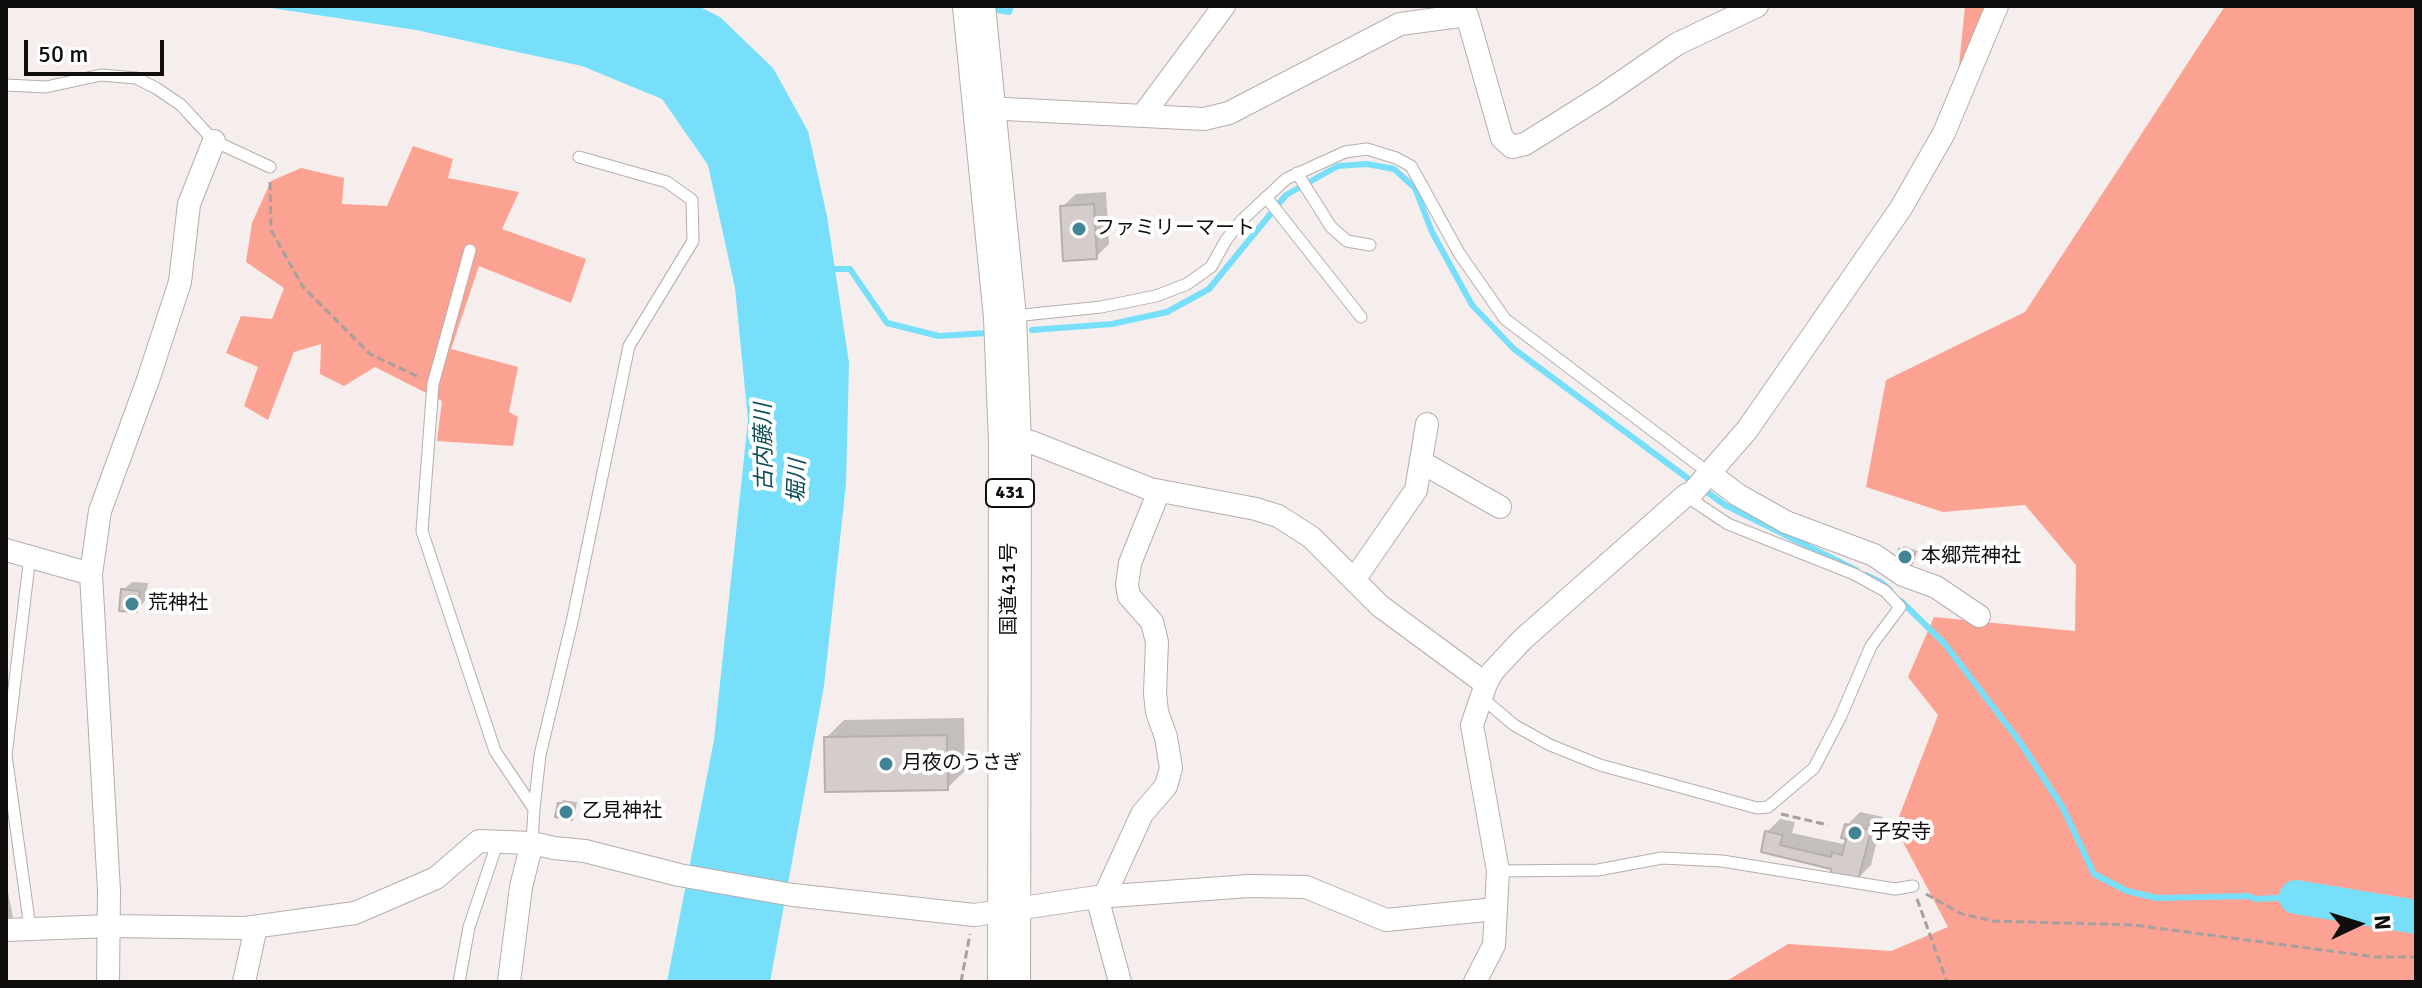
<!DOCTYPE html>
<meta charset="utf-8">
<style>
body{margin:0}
#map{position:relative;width:2422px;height:988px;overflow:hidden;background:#f5eeec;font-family:Signika,sans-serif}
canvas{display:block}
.frame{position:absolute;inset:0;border:8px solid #100d0d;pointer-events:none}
.north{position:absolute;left:2318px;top:884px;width:80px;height:80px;-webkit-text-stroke:6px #fff;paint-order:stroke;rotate:86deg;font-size:22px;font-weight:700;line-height:32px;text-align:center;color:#100d0d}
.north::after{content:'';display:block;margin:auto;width:28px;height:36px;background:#100d0d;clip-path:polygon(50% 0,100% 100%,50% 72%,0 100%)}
.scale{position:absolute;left:24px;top:40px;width:140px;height:36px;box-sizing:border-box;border:4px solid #100d0d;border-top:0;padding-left:10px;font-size:24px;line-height:28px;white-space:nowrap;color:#100d0d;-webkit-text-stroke:6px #fff;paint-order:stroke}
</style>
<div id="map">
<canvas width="2422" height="988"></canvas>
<div class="frame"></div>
<div class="north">N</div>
<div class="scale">50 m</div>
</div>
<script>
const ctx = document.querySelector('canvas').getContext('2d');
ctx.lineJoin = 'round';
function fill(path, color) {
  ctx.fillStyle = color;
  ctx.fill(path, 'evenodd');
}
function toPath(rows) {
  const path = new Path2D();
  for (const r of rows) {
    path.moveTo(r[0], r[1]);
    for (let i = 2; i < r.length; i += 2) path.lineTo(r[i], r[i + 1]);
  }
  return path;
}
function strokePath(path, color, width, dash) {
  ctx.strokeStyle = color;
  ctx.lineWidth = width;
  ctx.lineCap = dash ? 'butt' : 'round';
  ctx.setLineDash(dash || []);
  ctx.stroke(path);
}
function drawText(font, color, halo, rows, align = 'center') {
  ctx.font = font + ' Signika,"Noto Sans JP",sans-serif';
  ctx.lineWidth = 8;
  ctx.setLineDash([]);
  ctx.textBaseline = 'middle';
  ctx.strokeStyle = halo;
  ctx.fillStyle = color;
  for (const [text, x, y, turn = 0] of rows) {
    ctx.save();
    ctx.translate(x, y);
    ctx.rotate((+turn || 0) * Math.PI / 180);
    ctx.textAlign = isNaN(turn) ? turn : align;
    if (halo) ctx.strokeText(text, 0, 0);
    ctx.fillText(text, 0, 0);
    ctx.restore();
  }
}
fill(toPath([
 [1965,6,1989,6,1957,86],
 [2225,6,2416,6,2416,982,1725,982,1788,944,1891,951,1948,927,1895,827,1938,715,1908,677,1934,617,2075,631,2076,565,2025,505,1943,512,1866,487,1886,380,2025,312],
 [413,146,453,159,448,178,519,192,502,229,586,259,571,303,479,266,451,349,518,367,509,412,518,417,513,446,437,441,442,401,375,367,344,386,320,374,321,344,294,352,268,420,244,406,258,367,226,353,241,316,272,319,284,288,246,262,252,223,271,181,301,168,344,178,342,204,387,206]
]), '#fca293');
fill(toPath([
 [258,6,698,6,720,17,773,68,808,131,827,216,849,363,846,484,824,686,770,982,667,982,714,740,748,420,735,288,708,165,662,99,582,66,416,30]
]), '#78dffa');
fill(toPath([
 [1106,192,1109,244,1096,257,1062,207,1076,194],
 [1904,546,1918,551,1912,562,1900,550],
 [132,582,148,583,145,601,137,610,123,590],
 [964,718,965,771,947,788,826,738,844,720],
 [563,800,577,802,575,814,571,818,560,804],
 [1860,812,1883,817,1871,865,1858,878,1832,867,1763,851,1767,832,1780,819,1795,822,1792,833,1843,844,1849,838,1847,825],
 [6,882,13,917,6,924]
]), '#0003');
strokePath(toPath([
 [991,9,1009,12,1011,6],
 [829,269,850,269,887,323,939,336,987,333],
 [1032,330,1112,324,1167,312,1209,289,1286,195,1338,166,1367,164,1394,169,1415,188,1432,232,1472,305,1514,349,1694,483],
 [1703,489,1725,505,1856,570],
 [1866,575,1882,583,1890,590],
 [1901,601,1944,643,2020,742,2063,808,2094,874,2127,891,2157,898,2249,896,2255,899,2296,897]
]), '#78dffa', 6);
strokePath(toPath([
 [2296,897,2416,917]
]), '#78dffa', 34);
const building = toPath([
 [1094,204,1097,259,1063,261,1060,206,1094,204],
 [1899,549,1915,554,1912,564,1896,559,1899,549],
 [121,589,140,591,137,612,119,611,121,589],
 [947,735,948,790,825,792,824,737,947,735],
 [558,803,574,806,572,820,555,817,558,803],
 [1845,824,1871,830,1858,881,1831,874,1831,869,1761,852,1765,831,1783,835,1780,845,1831,857,1832,852,1842,855,1846,839,1841,838,1845,824]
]);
fill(building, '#d4cdcb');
strokePath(building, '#b6afae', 2);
const lane = toPath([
 [6,85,46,87,101,75,136,78,156,88,181,105,214,141,270,167],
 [1297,173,1331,227,1347,241,1370,245],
 [1266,197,1361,317],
 [470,250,433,384,422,531,495,751,534,809,532,843],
 [1014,316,1101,307,1156,296,1187,284,1211,267,1226,240,1242,220,1286,179,1345,152,1367,149,1396,158,1411,166,1459,253,1505,319,1709,473],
 [1481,697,1514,725,1550,745,1600,765,1757,808,1768,807,1814,768,1840,718,1871,646,1900,607,1885,591,1854,574,1728,524,1686,496],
 [534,809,540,755,572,622,629,346,693,241,692,200,667,182,579,157],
 [1498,871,1598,870,1662,858,1722,861,1895,889,1913,886],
 [30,928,6,755,30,556],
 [459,982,469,927,498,841]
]);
const street = toPath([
 [985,108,1204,119,1229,113,1400,24,1467,15,1502,138,1512,147,1525,144,1603,95,1677,44,1757,6],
 [1143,115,1224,6],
 [1010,443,1031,442,1150,489,1256,509,1278,516,1311,537,1380,606,1486,684],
 [1421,462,1500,507],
 [1709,473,1738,495,1786,522,1874,555,1903,575,1936,587,1979,616],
 [6,550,91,574],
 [1354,580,1416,490,1427,424],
 [1097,897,1120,982],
 [1104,897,1142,814,1166,786,1171,768,1166,737,1157,712,1155,693,1157,642,1152,622,1129,596,1127,585,1130,563,1159,491],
 [6,930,110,926,245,928,355,913,436,878,479,841,532,843,554,848,585,851,679,875,793,895,974,915,1097,897,1249,886,1306,887,1386,920,1495,909],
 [108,982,109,891,91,574,100,511,148,380,180,282,189,204,214,141],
 [244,982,256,927],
 [509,982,521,887,532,843],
 [1475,982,1494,945,1498,871,1472,725,1486,684,1493,671,1523,639,1686,495,1692,493,1747,430,1901,208,1944,133,1997,6]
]);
const highway = toPath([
 [974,6,1005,317,1010,443,1009,982]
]);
strokePath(lane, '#b5aead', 13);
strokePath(street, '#b5aead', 24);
strokePath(highway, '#b5aead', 44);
strokePath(toPath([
 [270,182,271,230,303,287,370,354,421,378],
 [1781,814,1828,825],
 [1926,894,1962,914,1994,921,2134,925,2375,957,2416,957],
 [1917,899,1947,982],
 [961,982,970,934]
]), '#a5a09e', 3, [8, 4]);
strokePath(lane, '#fff', 11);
strokePath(street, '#fff', 22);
strokePath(highway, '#fff', 42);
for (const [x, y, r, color] of [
 [1079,229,8,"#428495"],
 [1905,557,8,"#428495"],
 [132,604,8,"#428495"],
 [886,764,8,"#428495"],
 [566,812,8,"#428495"],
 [1855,833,8,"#428495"]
]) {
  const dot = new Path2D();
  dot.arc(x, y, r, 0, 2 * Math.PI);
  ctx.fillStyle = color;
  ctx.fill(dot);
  strokePath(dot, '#fff', 3);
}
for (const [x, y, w] of [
 [1010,493,48]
]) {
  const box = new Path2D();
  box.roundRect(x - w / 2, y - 14, w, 28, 6);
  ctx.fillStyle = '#fff';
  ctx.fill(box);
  strokePath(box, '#100d0d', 2);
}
drawText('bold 18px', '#100d0d', null, [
 ["431",1010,493]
]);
drawText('20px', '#100d0d', '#fff', [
 ["ファミリーマート",1095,229],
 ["本郷荒神社",1921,557],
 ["荒神社",148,604],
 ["月夜のうさぎ",902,764],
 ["乙見神社",582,812],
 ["子安寺",1871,833]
], 'left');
drawText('20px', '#100d0d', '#fff', [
 ["国道431号",1010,589,-90]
]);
drawText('italic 22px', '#0d4c59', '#fff', [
 ["古内藤川",765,447,-91],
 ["堀川",798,481,-88]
]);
</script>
